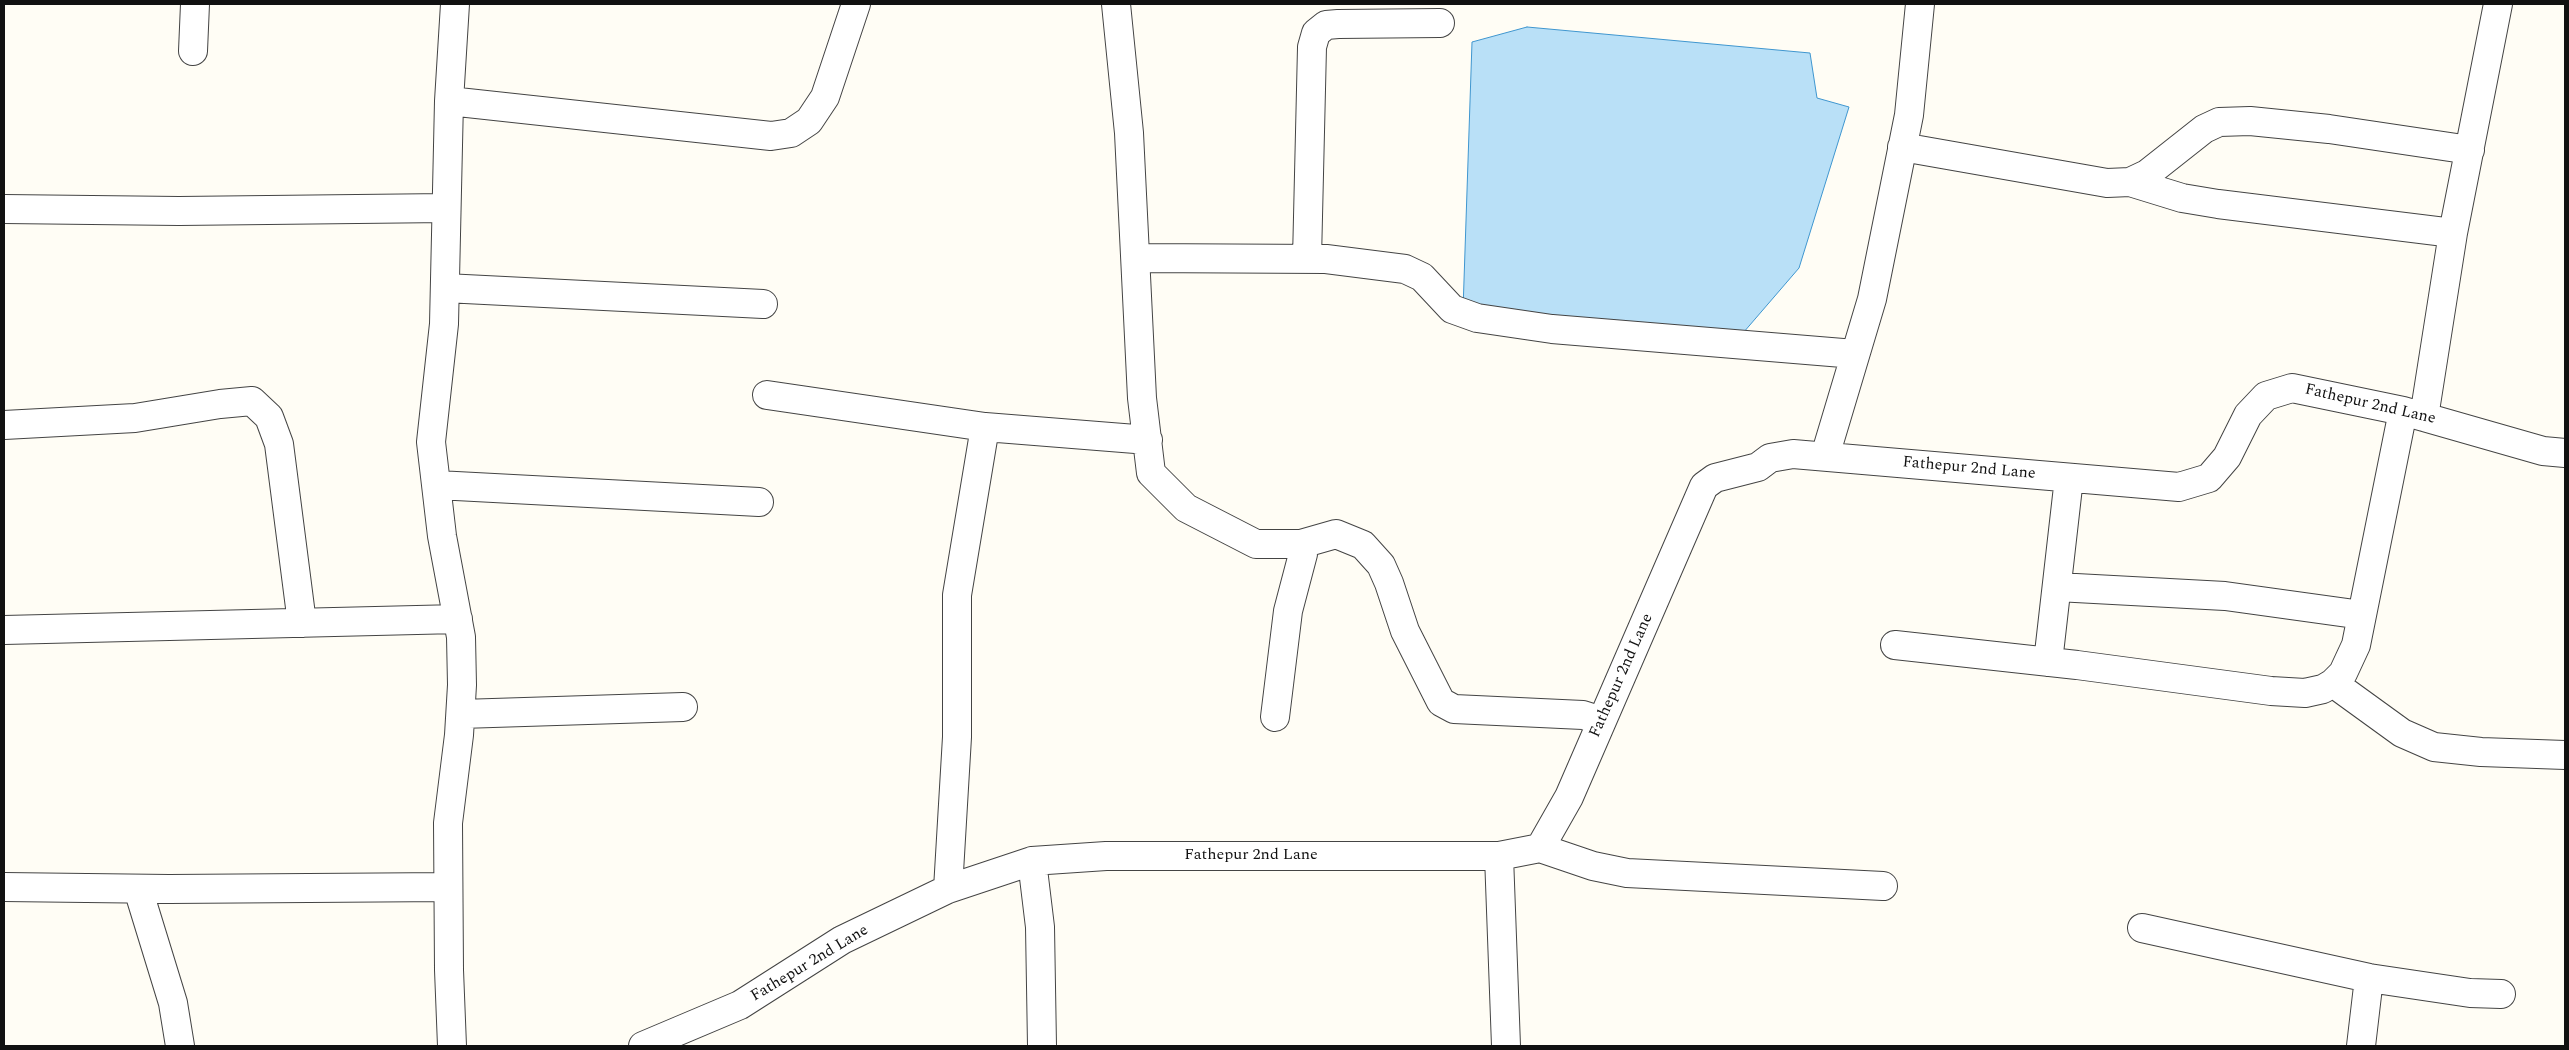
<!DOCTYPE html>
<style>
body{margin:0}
#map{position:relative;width:2569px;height:1050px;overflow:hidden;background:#fffdf5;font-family:Spectral,serif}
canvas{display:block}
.frame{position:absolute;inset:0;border:5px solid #111;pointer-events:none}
</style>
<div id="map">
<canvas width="2569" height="1050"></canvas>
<div class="frame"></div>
</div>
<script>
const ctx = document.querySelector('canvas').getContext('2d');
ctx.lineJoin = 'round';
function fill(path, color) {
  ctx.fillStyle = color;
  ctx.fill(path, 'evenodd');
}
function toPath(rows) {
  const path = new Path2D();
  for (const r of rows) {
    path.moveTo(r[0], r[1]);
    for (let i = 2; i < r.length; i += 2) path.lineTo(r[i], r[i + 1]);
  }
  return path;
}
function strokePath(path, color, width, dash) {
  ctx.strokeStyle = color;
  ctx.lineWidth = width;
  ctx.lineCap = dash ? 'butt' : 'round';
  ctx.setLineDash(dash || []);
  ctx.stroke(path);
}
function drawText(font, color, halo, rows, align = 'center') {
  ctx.font = font + ' Spectral,serif';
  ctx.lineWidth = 5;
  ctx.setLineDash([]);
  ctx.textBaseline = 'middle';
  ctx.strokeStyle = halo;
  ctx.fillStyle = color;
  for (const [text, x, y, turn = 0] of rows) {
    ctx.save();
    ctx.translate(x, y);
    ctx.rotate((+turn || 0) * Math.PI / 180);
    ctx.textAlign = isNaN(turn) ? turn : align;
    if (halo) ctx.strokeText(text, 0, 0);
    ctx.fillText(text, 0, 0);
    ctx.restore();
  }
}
const water = toPath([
 [1527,27,1810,53,1817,98,1849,107,1799,268,1743,333,1463,310,1472,42,1527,27]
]);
fill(water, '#b9e0f7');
strokePath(water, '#3f96cf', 1);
const street = toPath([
 [1116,4,1129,133,1142,398,1151,473,1186,508,1256,544,1301,544,1303,554,1288,611,1275,717],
 [193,51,195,4],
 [449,101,771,136,791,133,809,121,825,97,856,4],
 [1902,147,2107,183,2130,182,2147,174,2204,129,2219,122,2250,121,2329,129,2470,150],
 [2130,182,2182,198,2218,204,2453,233],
 [4,209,179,211,446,208],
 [1136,258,1326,259,1405,269,1422,277,1452,309,1477,318,1552,329,1855,354],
 [1307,259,1312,47,1316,33,1326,25,1338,24,1440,23],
 [445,288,763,304],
 [767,395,985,427,1148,440],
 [2424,417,2453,233,2498,4],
 [4,425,135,418,220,404,252,401,269,417,279,444,302,623],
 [1825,456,1872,299,1909,115,1920,4],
 [437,485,759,502],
 [1301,544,1336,534,1363,545,1381,565,1389,583,1405,631,1441,702,1454,709,1583,715,1602,721],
 [2057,587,2225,596,2362,615],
 [4,630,458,619],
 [1895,645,2077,665,2271,691,2305,693,2323,689,2333,683,2343,673,2356,645,2403,411],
 [2048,662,2069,478],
 [2333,683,2402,733,2434,747,2481,752,2565,755],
 [461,714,683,707],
 [1540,848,1593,866,1627,873,1883,886],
 [1499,856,1506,1046],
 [1032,861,1040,927,1042,1046],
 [4,887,169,889,448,887],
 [138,889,173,1003,180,1046],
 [948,889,957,737,957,595,985,427],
 [2142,928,2369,978,2470,993,2501,994],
 [452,1046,449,970,448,823,459,735,462,685,461,637,442,536,431,442,444,324,449,101,455,4],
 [643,1046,740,1005,842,940,948,889,1032,861,1106,856,1499,856,1540,848,1569,797,1704,486,1715,478,1758,467,1770,458,1793,454,2179,487,2209,478,2227,457,2248,415,2266,396,2292,388,2403,411,2543,451,2565,453],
 [2361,1046,2369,978]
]);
strokePath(street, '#444', 30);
strokePath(street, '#fff', 28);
drawText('16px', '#111', '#fff', [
 ["Fathepur 2nd Lane",2370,405,13],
 ["Fathepur 2nd Lane",1969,469,5],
 ["Fathepur 2nd Lane",1622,676,-66],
 ["Fathepur 2nd Lane",1251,856],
 ["Fathepur 2nd Lane",810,964,-31]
]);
</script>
